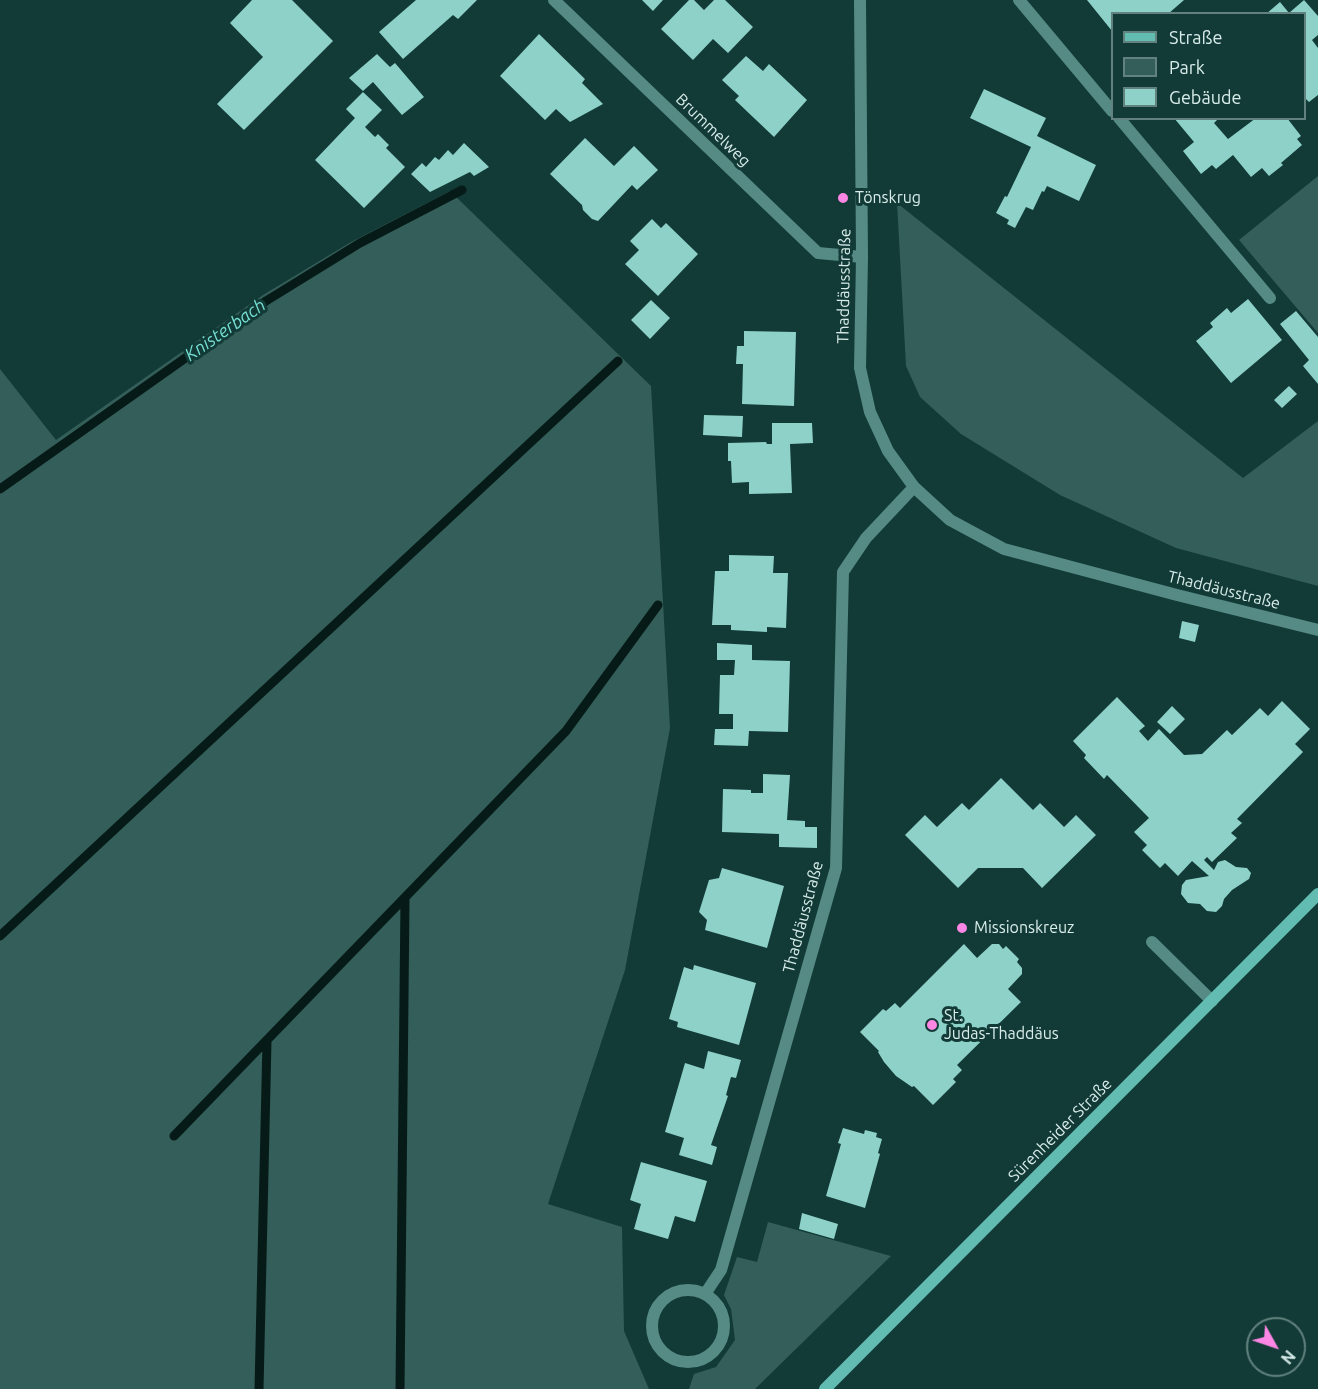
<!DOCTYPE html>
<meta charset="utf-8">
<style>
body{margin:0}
#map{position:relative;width:1318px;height:1389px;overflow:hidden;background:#123a36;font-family:Ubuntu,sans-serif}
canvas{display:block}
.legend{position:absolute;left:1111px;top:12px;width:195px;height:108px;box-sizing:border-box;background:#123a36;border:2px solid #61827e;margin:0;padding:8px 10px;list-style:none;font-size:18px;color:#d8edea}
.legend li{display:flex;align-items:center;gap:12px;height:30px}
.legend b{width:30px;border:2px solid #61827e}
.north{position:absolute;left:1246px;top:1317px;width:60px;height:60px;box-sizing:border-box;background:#123a36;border:2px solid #61827e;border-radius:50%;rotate:130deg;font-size:16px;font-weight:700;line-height:24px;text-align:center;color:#d8edea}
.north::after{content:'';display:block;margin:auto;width:21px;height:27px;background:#fc86e3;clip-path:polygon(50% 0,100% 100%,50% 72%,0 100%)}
</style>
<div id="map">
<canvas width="1318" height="1389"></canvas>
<ul class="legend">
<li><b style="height:8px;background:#62bcb2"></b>Straße</li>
<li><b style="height:16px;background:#345e59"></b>Park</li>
<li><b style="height:16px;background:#8dd1c8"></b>Gebäude</li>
</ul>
<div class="north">N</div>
</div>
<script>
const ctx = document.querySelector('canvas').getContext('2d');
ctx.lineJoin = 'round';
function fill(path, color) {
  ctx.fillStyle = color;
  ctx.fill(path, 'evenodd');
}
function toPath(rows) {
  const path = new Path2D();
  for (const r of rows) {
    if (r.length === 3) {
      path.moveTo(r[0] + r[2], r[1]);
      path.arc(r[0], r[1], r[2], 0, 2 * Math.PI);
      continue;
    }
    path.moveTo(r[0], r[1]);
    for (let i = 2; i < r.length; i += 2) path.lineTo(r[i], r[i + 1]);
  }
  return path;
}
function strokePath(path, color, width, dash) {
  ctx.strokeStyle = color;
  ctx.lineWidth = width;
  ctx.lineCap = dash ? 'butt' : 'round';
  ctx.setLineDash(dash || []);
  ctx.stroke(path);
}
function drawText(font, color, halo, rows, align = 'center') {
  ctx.font = font + ' Ubuntu,sans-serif';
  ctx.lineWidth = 6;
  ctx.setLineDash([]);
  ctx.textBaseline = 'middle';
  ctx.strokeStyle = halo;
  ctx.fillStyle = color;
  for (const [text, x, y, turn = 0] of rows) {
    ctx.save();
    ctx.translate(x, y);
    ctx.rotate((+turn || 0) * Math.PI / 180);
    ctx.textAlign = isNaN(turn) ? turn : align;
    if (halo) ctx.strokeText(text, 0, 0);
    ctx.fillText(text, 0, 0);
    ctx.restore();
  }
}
fill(toPath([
 [1318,176,1318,333,1239,240],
 [450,191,651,386,670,728,625,970,548,1204,622,1227,624,1331,649,1389,0,1389,0,369,56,440,263,295,351,242],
 [897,203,1243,478,1318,421,1318,586,1176,548,1060,495,961,434,920,397,906,366],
 [768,1222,891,1256,755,1389,689,1389,694,1374,716,1367,735,1340,731,1309,724,1295,737,1257,757,1262]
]), '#345e59');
strokePath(toPath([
 [0,489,266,301,360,243,462,190],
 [0,936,618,361],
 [174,1136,566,731,658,605],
 [259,1389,267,1041],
 [400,1389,405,899]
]), '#061b18', 9);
fill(toPath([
 [252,0,292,0,333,41,244,130,217,104,263,57,230,23],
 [416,0,477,0,458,19,453,15,403,59,379,32],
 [642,0,663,0,653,11],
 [689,0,694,0,704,10,714,0,725,0,753,27,728,53,713,39,693,60,661,29],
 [1087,0,1184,0,1168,14,1112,14,1112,31],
 [1304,0,1318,16,1318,35,1312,40,1318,48,1318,95,1309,102,1304,97,1304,14,1266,14,1280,2,1289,13],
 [539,34,585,79,582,83,603,104,570,122,556,109,545,120,500,76],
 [377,54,390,67,395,63,424,97,402,115,373,82,363,91,349,78],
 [746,56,763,71,769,64,807,100,774,137,735,100,739,96,722,80],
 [984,89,1046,118,1037,136,1096,165,1079,201,1047,186,1044,192,1042,191,1033,210,1026,207,1015,228,1007,224,1009,220,996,213,1005,196,1007,197,1031,147,970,118],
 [363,92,382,110,365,127,375,137,378,134,389,145,386,148,405,167,364,208,315,160,355,118,346,109],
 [1174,118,1219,118,1214,123,1228,139,1256,118,1287,118,1301,136,1297,139,1302,145,1281,163,1283,165,1269,176,1262,168,1251,177,1233,155,1216,169,1212,165,1201,174,1183,151,1194,142],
 [585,138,614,166,634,146,658,170,637,190,632,185,598,221,592,219,583,210,582,205,550,174],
 [464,143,489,167,474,176,470,172,430,192,411,174,422,163,426,167,435,157,439,160,448,150,453,155],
 [652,219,661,228,666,223,698,254,658,296,625,264,639,250,630,241],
 [1248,299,1282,340,1231,383,1196,341,1213,327,1210,323,1227,308,1231,313],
 [651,300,670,318,650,339,631,320],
 [1296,311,1318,337,1318,384,1303,366,1309,360,1280,324],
 [744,331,796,332,794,406,742,404,743,364,736,364,737,346,744,346],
 [1289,386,1297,394,1282,408,1274,400],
 [704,415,743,416,742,437,703,435],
 [772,423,812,423,813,443,790,444,792,493,749,494,749,482,732,483,731,461,728,461,728,443,766,442,767,444,772,444],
 [729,555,774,556,773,573,788,573,786,628,767,627,767,632,731,630,731,625,712,625,715,571,729,571],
 [1182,621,1199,625,1195,642,1179,638],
 [717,643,752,645,752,660,790,661,788,732,749,731,748,746,714,745,715,729,733,729,733,714,719,714,720,675,734,675,735,660,717,660],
 [1117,697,1145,726,1139,731,1148,741,1159,729,1184,755,1202,754,1227,730,1232,735,1260,708,1268,716,1282,701,1310,729,1295,744,1303,752,1237,819,1242,823,1231,833,1237,838,1212,862,1207,857,1204,860,1214,870,1218,862,1225,860,1236,867,1247,868,1251,873,1249,879,1232,890,1224,899,1222,906,1216,912,1207,911,1200,904,1188,903,1181,894,1182,885,1186,880,1209,876,1192,861,1178,876,1165,863,1160,868,1142,850,1147,845,1134,832,1149,818,1107,775,1104,779,1084,758,1086,755,1073,741],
 [1172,706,1185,719,1170,734,1157,722],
 [763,774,790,775,787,820,805,821,805,827,817,827,817,848,779,847,779,834,722,832,723,789,751,790,751,793,763,793],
 [1001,778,1033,810,1040,803,1064,827,1076,815,1096,835,1042,888,1023,868,978,868,958,888,905,835,925,815,937,827,962,803,969,810],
 [722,868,784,886,767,948,705,930,707,920,699,912,709,880,719,878],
 [964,944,977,958,992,944,999,944,1003,949,1006,946,1019,959,1017,962,1022,968,1022,974,1008,989,1021,1002,957,1065,962,1070,953,1079,956,1082,933,1105,914,1086,912,1087,896,1076,884,1062,878,1052,879,1051,860,1032,883,1009,886,1011,895,1003,900,1008],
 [694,965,756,983,739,1045,677,1027,678,1022,669,1019,684,967,693,970],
 [708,1051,741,1060,736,1078,731,1077,726,1095,728,1096,711,1145,717,1147,712,1165,679,1155,684,1138,665,1132,685,1063,704,1069],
 [843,1128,864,1134,865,1130,877,1133,876,1137,882,1139,878,1153,880,1154,865,1208,826,1196,841,1144,838,1143],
 [641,1162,707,1181,695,1222,675,1216,668,1239,634,1229,641,1204,630,1200],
 [802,1213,838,1224,834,1239,799,1229]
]), '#8dd1c8');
strokePath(toPath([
 [1152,942,1212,1001]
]), '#558b84', 12);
strokePath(toPath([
 [554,0,818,253,862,257],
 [860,0,862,257,860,368,870,412,888,451,914,487,950,520,1004,549,1177,595,1318,630],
 [1019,0,1112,111],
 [1119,118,1270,298],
 [688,1326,36],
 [705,1294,721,1270,836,868,843,572,866,538,914,487]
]), '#558b84', 12);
strokePath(toPath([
 [825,1389,1318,894]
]), '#62bcb2', 12);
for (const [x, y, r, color] of [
 [843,198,6,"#fc86e3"],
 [962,928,6,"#fc86e3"],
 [932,1025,6,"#fc86e3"]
]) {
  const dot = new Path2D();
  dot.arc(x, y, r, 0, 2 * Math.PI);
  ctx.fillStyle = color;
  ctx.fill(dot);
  strokePath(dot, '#123a36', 2);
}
drawText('16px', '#d8edea', '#123a36', [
 ["Brummelweg",713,130,44],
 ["Thaddäusstraße",844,286,-89],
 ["Thaddäusstraße",1224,590,14],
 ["Thaddäusstraße",803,917,-75],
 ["Sürenheider Straße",1060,1130,-45]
]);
drawText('16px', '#d8edea', '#123a36', [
 ["Tönskrug",855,198],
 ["Missionskreuz",974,928],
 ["St.",944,1016],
 ["Judas-Thaddäus",944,1034]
], 'left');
drawText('italic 18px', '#76dfd3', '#123a36', [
 ["Knisterbach",225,330,-35]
]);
</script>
